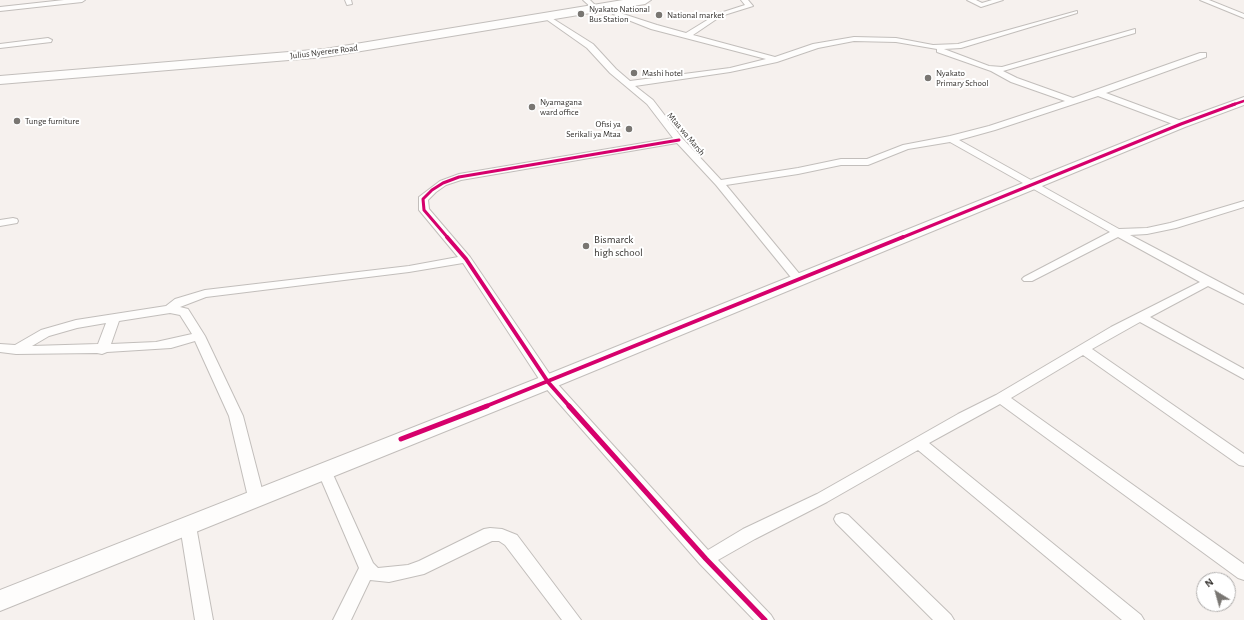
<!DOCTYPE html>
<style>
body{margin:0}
#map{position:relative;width:1244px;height:620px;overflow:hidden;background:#f6f1ee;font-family:"Alegreya Sans",sans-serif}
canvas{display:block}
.north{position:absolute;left:1196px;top:572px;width:40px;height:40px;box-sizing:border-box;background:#fff;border:1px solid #afadac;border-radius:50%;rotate:323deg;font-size:11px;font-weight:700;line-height:16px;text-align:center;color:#363330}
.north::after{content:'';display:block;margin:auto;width:14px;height:18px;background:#797672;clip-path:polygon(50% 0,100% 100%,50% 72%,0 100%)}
</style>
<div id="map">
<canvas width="1244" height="620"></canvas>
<div class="north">N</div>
</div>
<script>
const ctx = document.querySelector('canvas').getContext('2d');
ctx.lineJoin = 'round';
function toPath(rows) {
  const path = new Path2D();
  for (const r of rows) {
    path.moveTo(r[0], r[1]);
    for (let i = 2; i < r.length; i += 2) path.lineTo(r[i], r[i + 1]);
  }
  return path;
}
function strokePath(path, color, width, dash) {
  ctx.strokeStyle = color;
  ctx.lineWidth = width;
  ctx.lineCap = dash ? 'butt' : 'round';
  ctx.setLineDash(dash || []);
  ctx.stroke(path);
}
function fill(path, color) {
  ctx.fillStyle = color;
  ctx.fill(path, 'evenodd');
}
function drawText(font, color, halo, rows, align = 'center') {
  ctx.font = font + ' "Alegreya Sans",sans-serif';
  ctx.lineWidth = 4;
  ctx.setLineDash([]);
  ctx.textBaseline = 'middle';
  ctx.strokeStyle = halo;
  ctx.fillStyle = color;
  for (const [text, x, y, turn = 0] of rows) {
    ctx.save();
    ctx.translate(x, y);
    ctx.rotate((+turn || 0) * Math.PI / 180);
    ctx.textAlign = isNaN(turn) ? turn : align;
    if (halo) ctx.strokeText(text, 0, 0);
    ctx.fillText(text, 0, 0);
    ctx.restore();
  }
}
const street = toPath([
 [64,0,85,0,82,2,0,11,0,7,64,0],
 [345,0,351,0,352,4,347,5,345,0],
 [583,0,590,0,598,8,593,9,583,0],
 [741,0,748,0,753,6,721,16,693,35,775,57,813,44,854,37,896,38,933,45,958,44,1077,11,1077,13,961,48,944,49,989,66,1002,67,1135,29,1135,33,1003,71,1017,78,1073,98,1200,53,1206,53,1206,57,1106,93,1184,122,1184,126,1178,126,1098,96,995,130,959,140,1119,229,1147,228,1170,223,1244,201,1244,207,1176,228,1147,234,1130,235,1244,295,1244,304,1208,286,1150,317,1244,369,1244,379,1140,322,1092,349,1244,454,1244,466,1239,465,1083,355,1011,398,1244,564,1244,580,1238,578,1000,404,929,443,1141,615,1144,620,1122,620,918,450,827,502,755,539,718,560,771,615,774,620,754,620,700,564,543,385,463,263,409,272,206,297,180,307,188,309,205,336,243,416,264,497,261,501,256,503,251,501,248,497,229,416,195,341,171,348,107,352,102,354,97,353,16,354,0,352,0,344,15,345,41,330,76,320,166,306,175,299,205,290,409,266,458,257,419,210,419,197,440,181,459,174,673,138,647,104,610,73,587,48,543,17,543,15,547,15,593,44,616,69,630,81,730,68,766,59,651,29,613,14,606,6,607,5,611,5,617,12,657,25,686,33,717,14,745,5,741,0],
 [854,41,896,42,937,49,937,52,991,71,1011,82,1065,101,989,126,950,136,903,145,867,159,841,159,798,168,721,180,682,138,653,100,635,86,730,72,777,62,818,48,854,41],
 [950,142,1110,232,1024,277,1022,279,1024,281,1032,281,1118,237,1200,282,1111,327,996,395,958,414,817,494,743,529,708,550,553,379,470,257,429,209,428,200,436,192,446,185,461,180,677,143,716,185,794,281,798,282,802,281,804,279,802,277,726,185,798,174,841,165,868,165,908,149,950,142],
 [170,313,180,315,192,334,156,342,111,344,119,321,170,313],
 [106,323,98,344,32,346,49,336,77,328,106,323],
 [967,0,976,0,982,3,992,0,1003,0,981,7,967,0],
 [1200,0,1209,0,1244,14,1244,18,1200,0],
 [48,38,52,40,51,42,0,48,0,44,48,38],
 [13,218,17,219,18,221,17,223,0,226,0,220,13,218],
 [324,464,329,466,331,470,373,563,378,568,408,565,419,561,484,529,490,528,502,529,517,535,581,620,562,620,505,545,499,541,492,541,424,574,389,582,370,580,351,620,333,620,359,568,317,470,319,466,324,464],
 [842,513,848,515,951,615,954,620,933,620,836,523,834,519,836,515,842,513],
 [188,520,194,522,196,526,213,620,195,620,180,526,182,522,188,520]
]);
const secondary = toPath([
 [1244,97,1244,105,1185,127,555,387,0,611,0,590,541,377,1177,121,1244,97]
]);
const highway = toPath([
 [623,0,651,0,645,4,325,57,0,84,0,76,325,49,623,0]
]);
strokePath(street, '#c2bebb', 2);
strokePath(secondary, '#c2bebb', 2);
strokePath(highway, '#c2bebb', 2);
fill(street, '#fefdfc');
fill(secondary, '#fefdfc');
fill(highway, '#fefdfc');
strokePath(toPath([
 [1232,105,1244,101]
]), '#d6006c', 2.5);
strokePath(toPath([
 [448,238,424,210,423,199,432,190,443,183,459,177,679,140],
 [901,238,1181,124,1235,104]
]), '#d6006c', 3);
strokePath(toPath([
 [447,237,466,259,548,382,570,407],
 [484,407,903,237]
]), '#d6006c', 4);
strokePath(toPath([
 [569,406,706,559,765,620],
 [401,439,487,406]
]), '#d6006c', 5);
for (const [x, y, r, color] of [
 [581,14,4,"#797672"],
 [659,15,4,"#797672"],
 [634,73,4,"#797672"],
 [928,78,4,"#797672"],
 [532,107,4,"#797672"],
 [17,121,4,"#797672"],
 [629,129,4,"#797672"],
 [586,246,4,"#797672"]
]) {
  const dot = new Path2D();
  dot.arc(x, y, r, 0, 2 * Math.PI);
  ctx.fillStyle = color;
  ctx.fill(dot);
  strokePath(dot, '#fff', 1.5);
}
drawText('9px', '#363330', '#fff', [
 ["Nyakato National",589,9],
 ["Bus Station",589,19],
 ["National market",667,15],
 ["Mashi hotel",642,73],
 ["Nyakato",936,73],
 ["Primary School",936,83],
 ["Nyamagana",540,102],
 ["ward office",540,112],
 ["Tunge furniture",25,121],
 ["Ofisi ya",621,124,"right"],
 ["Serikali ya Mtaa",621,134,"right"]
], 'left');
drawText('9px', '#363330', '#fff', [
 ["Julius Nyerere Road",324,52,-7],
 ["Mtaa wa Marsh",686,134,50]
]);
drawText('11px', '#363330', '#fff', [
 ["Bismarck",594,240],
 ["high school",594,253]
], 'left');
</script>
